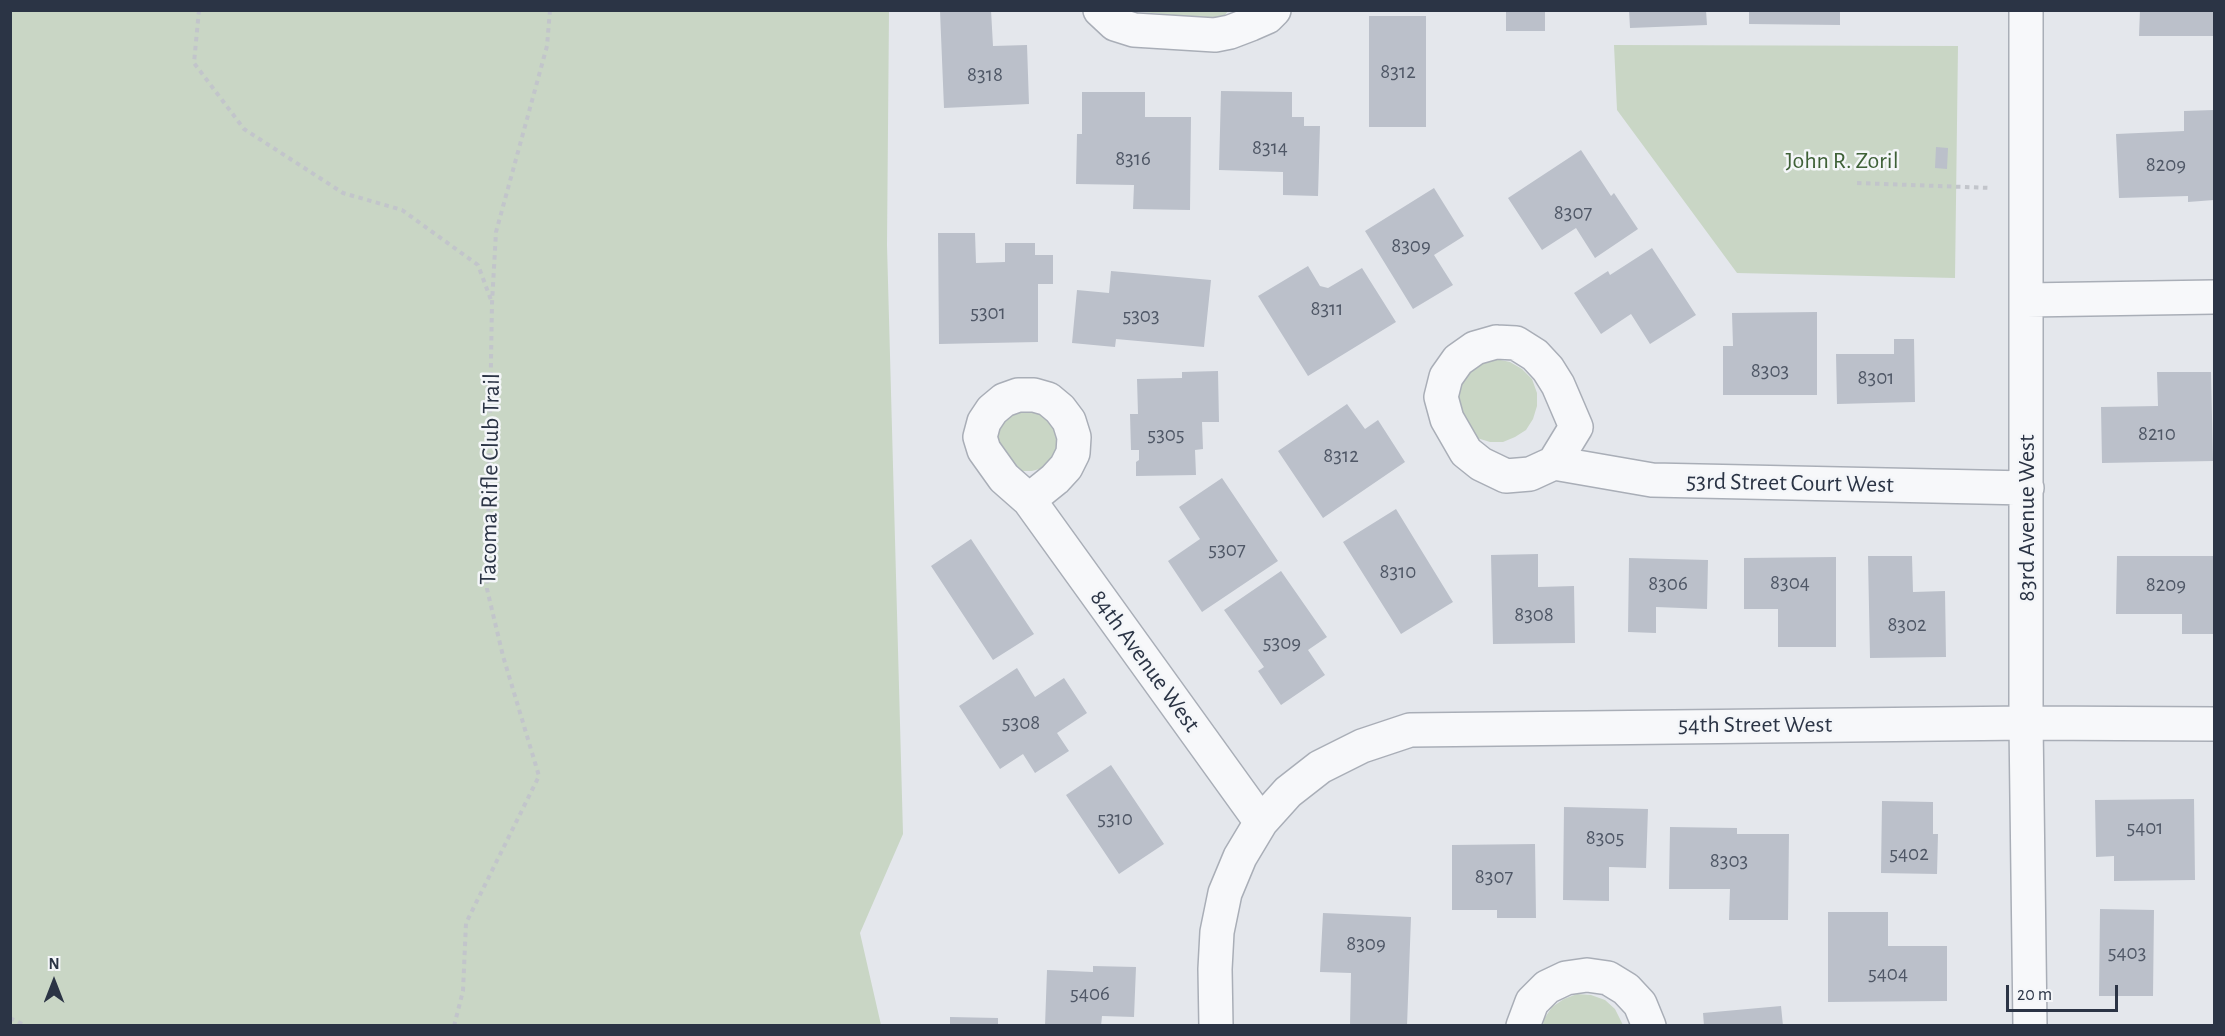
<!DOCTYPE html>
<style>
body{margin:0}
#map{position:relative;width:2225px;height:1036px;overflow:hidden;background:#e4e7ec;font-family:"Alegreya Sans",sans-serif}
canvas{display:block}
.frame{position:absolute;inset:0;border:12px solid #2b3445;pointer-events:none}
.north{position:absolute;left:24px;top:952px;width:60px;height:60px;-webkit-text-stroke:4px #f4f6f9;paint-order:stroke;rotate:0deg;font-size:16px;font-weight:700;line-height:24px;text-align:center;color:#2b3445}
.north::after{content:'';display:block;margin:auto;width:21px;height:27px;background:#2b3445;clip-path:polygon(50% 0,100% 100%,50% 72%,0 100%)}
.scale{position:absolute;left:2006px;top:985px;width:112px;height:27px;box-sizing:border-box;border:3px solid #2b3445;border-top:0;padding-left:8px;font-size:18px;line-height:21px;white-space:nowrap;color:#2b3445;-webkit-text-stroke:4px #f4f6f9;paint-order:stroke}
</style>
<div id="map">
<canvas width="2225" height="1036"></canvas>
<div class="frame"></div>
<div class="north">N</div>
<div class="scale">20 m</div>
</div>
<script>
const ctx = document.querySelector('canvas').getContext('2d');
ctx.lineJoin = 'round';
function fill(path, color) {
  ctx.fillStyle = color;
  ctx.fill(path, 'evenodd');
}
function toPath(rows) {
  const path = new Path2D();
  for (const r of rows) {
    path.moveTo(r[0], r[1]);
    for (let i = 2; i < r.length; i += 2) path.lineTo(r[i], r[i + 1]);
  }
  return path;
}
function strokePath(path, color, width, dash) {
  ctx.strokeStyle = color;
  ctx.lineWidth = width;
  ctx.lineCap = dash ? 'butt' : 'round';
  ctx.setLineDash(dash || []);
  ctx.stroke(path);
}
function drawText(font, color, halo, rows, align = 'center') {
  ctx.font = font + ' "Alegreya Sans",sans-serif';
  ctx.lineWidth = 5;
  ctx.setLineDash([]);
  ctx.textBaseline = 'middle';
  ctx.strokeStyle = halo;
  ctx.fillStyle = color;
  for (const [text, x, y, turn = 0] of rows) {
    ctx.save();
    ctx.translate(x, y);
    ctx.rotate((+turn || 0) * Math.PI / 180);
    ctx.textAlign = isNaN(turn) ? turn : align;
    if (halo) ctx.strokeText(text, 0, 0);
    ctx.fillText(text, 0, 0);
    ctx.restore();
  }
}
fill(toPath([
 [10,11,889,11,887,245,903,834,860,933,881,1025,11,1025],
 [1133,11,1228,11,1225,15,1212,19],
 [1614,45,1958,46,1955,278,1737,273,1617,110],
 [1496,359,1510,362,1522,369,1532,379,1537,393,1537,406,1533,419,1526,430,1515,437,1503,442,1490,442,1477,438,1466,430,1455,393,1460,380,1482,362],
 [1018,404,1058,420,1059,453,1043,468,1032,471,1020,471,1001,459,995,427],
 [1577,994,1591,995,1605,1000,1615,1009,1623,1025,1543,1025,1544,1019,1552,1007,1564,999]
]), '#c9d6c5');
fill(toPath([
 [991,10,993,46,1027,45,1029,104,944,108,940,11],
 [1506,10,1545,10,1545,31,1506,31],
 [1629,10,1706,10,1707,25,1630,28],
 [1749,10,1840,10,1840,25,1749,24],
 [2140,10,2214,10,2214,36,2139,36],
 [1369,16,1426,16,1426,127,1369,127],
 [1221,91,1292,92,1292,117,1304,117,1304,126,1320,126,1318,196,1283,195,1283,172,1219,170],
 [1082,92,1145,92,1145,117,1191,117,1190,210,1133,209,1134,185,1076,184,1077,134,1082,134],
 [2214,110,2214,200,2188,202,2188,196,2119,198,2116,134,2184,131,2184,111],
 [1936,147,1948,148,1947,169,1935,168],
 [1581,150,1611,196,1614,193,1638,229,1595,258,1576,228,1542,250,1508,198],
 [1434,188,1464,236,1434,255,1453,285,1413,309,1365,231],
 [938,233,975,233,976,263,1005,262,1005,243,1035,243,1035,255,1053,255,1053,284,1038,284,1038,342,939,344],
 [1652,248,1696,315,1650,344,1631,314,1601,334,1574,293,1608,271,1610,275],
 [1308,266,1320,286,1328,288,1362,268,1396,322,1308,376,1258,296],
 [1111,271,1211,280,1204,347,1116,339,1115,347,1072,343,1077,290,1109,293],
 [1817,312,1817,395,1723,395,1723,346,1733,346,1732,313],
 [1894,339,1914,339,1915,402,1837,404,1836,354,1894,354],
 [1218,371,1219,422,1202,422,1203,449,1195,450,1196,475,1136,476,1136,462,1139,460,1139,450,1131,450,1130,414,1138,414,1137,379,1182,378,1182,372],
 [2157,372,2211,372,2213,461,2102,463,2101,407,2158,406],
 [1347,404,1365,429,1378,420,1405,462,1323,518,1278,451],
 [1222,478,1278,561,1202,612,1168,561,1200,539,1179,507],
 [1396,509,1453,602,1401,634,1343,542],
 [971,539,1034,634,993,660,931,566],
 [1538,554,1538,587,1574,586,1575,643,1493,644,1491,555],
 [1868,556,1912,556,1913,592,1945,591,1946,657,1870,658],
 [2117,556,2214,556,2214,634,2182,634,2182,614,2116,614],
 [1836,557,1836,647,1778,647,1778,609,1744,609,1744,558],
 [1629,558,1708,560,1707,609,1656,607,1656,633,1628,632],
 [1281,571,1327,637,1308,650,1325,675,1281,705,1258,671,1264,667,1224,610],
 [1017,668,1035,697,1064,678,1087,713,1057,733,1069,751,1035,773,1023,754,1000,769,959,706],
 [1111,765,1164,844,1119,874,1066,795],
 [2194,799,2195,880,2114,881,2114,856,2096,857,2095,800],
 [1882,801,1933,802,1933,834,1938,834,1937,874,1881,873],
 [1564,807,1648,809,1646,868,1609,867,1609,901,1563,900],
 [1670,827,1737,828,1737,834,1789,834,1788,920,1729,920,1730,889,1669,889],
 [1535,844,1536,918,1497,918,1497,910,1452,910,1452,845],
 [2100,909,2154,910,2153,996,2099,996],
 [1828,912,1888,912,1888,946,1947,946,1947,1001,1828,1002],
 [1323,913,1411,917,1407,1026,1350,1026,1351,973,1320,972],
 [1093,966,1136,967,1134,1017,1102,1016,1101,1026,1045,1026,1047,970,1093,972],
 [1781,1006,1783,1026,1704,1026,1703,1013],
 [950,1017,998,1018,998,1026,950,1026]
]), '#bbc0ca');
const minor = toPath([
 [1100,10,1115,24,1134,30,1215,35,1230,32,1251,24,1267,17,1274,10],
 [2026,10,2026,723,2030,1026],
 [2027,300,2214,297],
 [1496,342,1516,343,1535,355,1548,369,1558,385,1576,427,1554,463,1530,474,1506,476,1481,464,1466,452,1447,419,1441,397,1446,377,1458,360,1475,348,1496,342],
 [1554,463,1652,480,2027,488],
 [1029,500,1055,479,1066,467,1073,453,1074,437,1069,421,1060,409,1048,399,1034,395,1018,395,1004,400,992,410,984,422,980,437,984,450,1004,478,1029,500,1261,822],
 [1216,1026,1215,969,1217,932,1225,893,1240,857,1261,822,1288,792,1320,767,1362,746,1410,730,2026,723,2214,724],
 [1523,1026,1532,1002,1547,987,1566,978,1587,975,1608,978,1626,989,1640,1004,1649,1026]
]);
strokePath(minor, '#a9aeb7', 36);
strokePath(toPath([
 [199,10,194,63,244,129,343,193,402,210,478,265,491,300],
 [1857,183,1991,188],
 [10,1018,26,1026],
 [454,1026,463,991,466,923,539,776,503,656,487,589,492,303,496,232,547,46,550,10]
]), '#c2c5cb', 4, [4.5, 4.5]);
strokePath(minor, '#f7f8fa', 33);
drawText('21px', '#4f5766', null, [
 ["8312",1398,72],
 ["8318",985,75],
 ["8314",1270,148],
 ["8316",1133,159],
 ["8209",2166,165],
 ["8307",1573,213],
 ["8309",1411,246],
 ["8311",1327,309],
 ["5301",988,313],
 ["5303",1141,316],
 ["8303",1770,371],
 ["8301",1876,378],
 ["8210",2157,434],
 ["5305",1166,435],
 ["8312",1341,456],
 ["5307",1227,550],
 ["8310",1398,572],
 ["8304",1790,583],
 ["8306",1668,584],
 ["8209",2166,585],
 ["8308",1534,615],
 ["8302",1907,625],
 ["5309",1282,643],
 ["5308",1021,723],
 ["5310",1115,819],
 ["5401",2145,828],
 ["8305",1605,838],
 ["5402",1909,854],
 ["8303",1729,861],
 ["8307",1494,877],
 ["8309",1366,944],
 ["5403",2127,953],
 ["5404",1888,974],
 ["5406",1090,994]
]);
drawText('24px', '#3f6138', '#f4f6f9', [
 ["John R. Zoril",1842,161]
]);
drawText('24px', '#2b3445', '#f4f6f9', [
 ["Tacoma Rifle Club Trail",490,479,-89],
 ["53rd Street Court West",1790,483,1],
 ["83rd Avenue West",2027,518,-90],
 ["84th Avenue West",1145,661,54],
 ["54th Street West",1755,725]
]);
</script>
